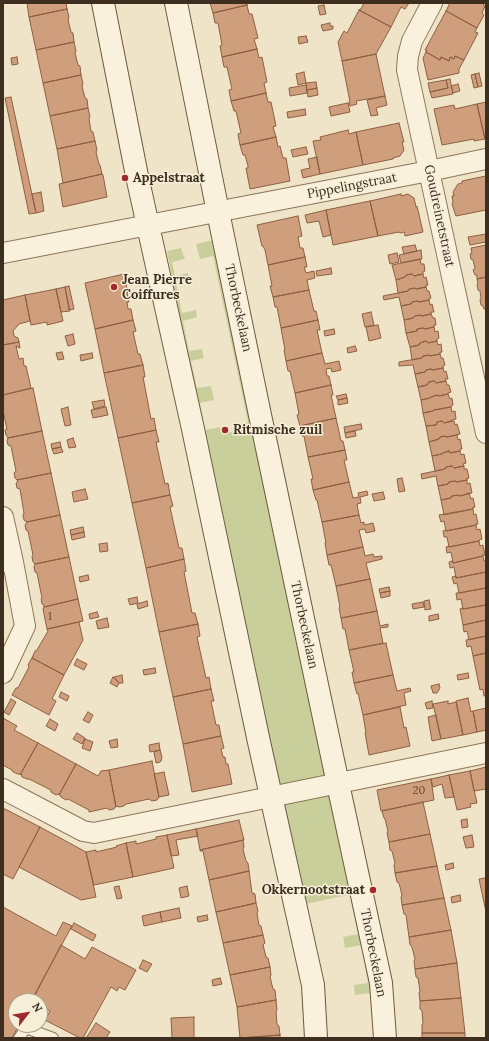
<!DOCTYPE html>
<style>
body{margin:0}
#map{position:relative;width:489px;height:1041px;overflow:hidden;background:#f0e4c8;font-family:Lora,serif}
canvas{display:block}
.frame{position:absolute;inset:0;border:4px solid #3d2e20;pointer-events:none}
.north{position:absolute;left:8px;top:993px;width:40px;height:40px;box-sizing:border-box;background:#f7eed8;border:1px solid #ada18e;border-radius:50%;rotate:59deg;font-size:11px;font-weight:700;line-height:16px;text-align:center;color:#3d2e20}
.north::after{content:'';display:block;margin:auto;width:14px;height:18px;background:#9e2a2b;clip-path:polygon(50% 0,100% 100%,50% 72%,0 100%)}
</style>
<div id="map">
<canvas width="489" height="1041"></canvas>
<div class="frame"></div>
<div class="north">N</div>
</div>
<script>
const ctx = document.querySelector('canvas').getContext('2d');
ctx.lineJoin = 'round';
function fill(path, color) {
  ctx.fillStyle = color;
  ctx.fill(path, 'evenodd');
}
function toPath(rows) {
  const path = new Path2D();
  for (const r of rows) {
    path.moveTo(r[0], r[1]);
    for (let i = 2; i < r.length; i += 2) path.lineTo(r[i], r[i + 1]);
  }
  return path;
}
function strokePath(path, color, width, dash) {
  ctx.strokeStyle = color;
  ctx.lineWidth = width;
  ctx.lineCap = dash ? 'butt' : 'round';
  ctx.setLineDash(dash || []);
  ctx.stroke(path);
}
function drawText(font, color, halo, rows, align = 'center') {
  ctx.font = font + ' Lora,serif';
  ctx.lineWidth = 3;
  ctx.setLineDash([]);
  ctx.textBaseline = 'middle';
  ctx.strokeStyle = halo;
  ctx.fillStyle = color;
  for (const [text, x, y, turn = 0] of rows) {
    ctx.save();
    ctx.translate(x, y);
    ctx.rotate((+turn || 0) * Math.PI / 180);
    ctx.textAlign = isNaN(turn) ? turn : align;
    if (halo) ctx.strokeText(text, 0, 0);
    ctx.fillText(text, 0, 0);
    ctx.restore();
  }
}
fill(toPath([
 [217,239,357,893,301,905,201,431,167,251,181,248,185,259,172,262,175,276,188,273,189,280,176,283,182,313,196,310,197,317,183,321,189,351,202,349,204,358,191,361,197,388,211,386,214,400,200,403,205,430,220,427,222,434,235,431,234,426,248,422,213,256,200,259,196,244],
 [358,905,373,978,373,1012,370,993,355,995,354,985,368,983,362,945,345,948,343,937,358,934,352,906]
]), '#c9cf9b');
const building = toPath([
 [27,3,66,3,67,9,29,17,27,3],
 [210,3,247,3,247,5,213,13,210,3],
 [364,3,409,3,405,9,401,7,391,27,359,10,360,9,361,9,364,3],
 [450,3,484,3,483,5,485,6,482,13,484,15,477,28,446,11,450,3],
 [247,5,249,14,252,14,258,38,254,39,257,49,222,57,220,46,222,45,218,23,215,23,213,13,247,5],
 [324,5,326,14,320,15,318,6,324,5],
 [67,9,69,17,68,20,71,32,73,33,74,42,36,50,29,17,67,9],
 [359,10,391,27,376,54,342,61,338,42,344,31,347,33,359,10],
 [446,11,477,28,475,32,478,33,464,60,455,56,454,59,450,57,449,61,441,57,440,60,426,52,427,50,425,50,446,11],
 [330,23,330,26,333,26,333,29,323,31,321,25,330,23],
 [306,36,308,42,299,44,298,37,306,36],
 [74,42,76,51,75,53,78,65,80,66,81,75,43,83,36,50,74,42],
 [257,49,259,58,262,57,267,82,264,83,266,93,231,101,229,90,232,89,227,67,224,67,222,57,257,49],
 [426,52,440,60,441,57,449,61,450,57,454,59,455,56,464,60,459,69,459,73,428,80,423,58,426,52],
 [376,54,385,96,356,101,357,104,350,106,349,102,350,102,342,61,376,54],
 [17,57,18,64,12,65,11,58,17,57],
 [304,72,306,83,298,85,296,74,304,72],
 [479,73,482,86,478,87,475,74,479,73],
 [475,74,478,87,474,88,471,75,475,74],
 [81,75,83,84,82,86,85,98,87,99,88,108,50,116,43,83,81,75],
 [450,79,453,94,432,98,430,92,448,88,446,80,450,79],
 [446,80,448,88,430,92,428,83,446,80],
 [316,82,317,88,307,90,306,83,316,82],
 [458,84,460,91,453,93,451,86,458,84],
 [306,85,307,93,290,96,289,88,306,85],
 [317,88,318,95,308,97,307,90,317,88],
 [266,93,268,102,271,102,276,126,273,127,276,137,240,145,238,134,241,133,236,111,234,111,231,101,266,93],
 [385,96,387,105,376,108,378,115,371,116,367,100,385,96],
 [11,97,36,213,29,214,5,98,11,97],
 [486,102,486,139,485,139,477,104,486,102],
 [348,103,350,112,331,116,329,107,348,103],
 [477,104,485,139,474,141,474,139,442,145,434,109,454,105,455,109,477,104],
 [88,108,90,117,89,119,91,131,93,132,95,141,57,149,50,116,88,108],
 [305,109,306,115,288,118,287,112,305,109],
 [399,123,404,142,402,142,404,150,400,156,393,158,393,159,363,165,356,132,399,123],
 [348,130,349,134,356,132,363,165,320,174,313,141,321,140,320,137,348,130],
 [276,137,278,147,280,146,283,158,286,158,290,181,250,189,246,168,248,168,248,166,245,155,243,155,240,145,276,137],
 [95,141,97,150,96,152,99,164,100,165,102,174,63,183,57,149,95,141],
 [306,147,308,154,293,157,291,150,306,147],
 [317,157,320,174,303,178,301,170,310,168,308,159,317,157],
 [102,174,103,175,107,197,63,207,59,184,102,174],
 [486,176,486,210,456,216,452,204,453,202,452,196,454,196,453,192,458,184,462,183,462,181,486,176],
 [41,192,44,211,36,213,32,194,41,192],
 [401,194,401,196,408,194,414,198,416,207,417,206,423,232,405,236,404,232,400,233,399,232,378,236,370,201,401,194],
 [370,201,378,236,333,245,326,210,370,201],
 [326,210,331,235,323,237,319,221,307,223,305,215,326,210],
 [298,216,302,236,298,237,300,248,303,248,305,257,268,265,265,250,263,246,262,246,257,225,298,216],
 [486,234,486,242,470,245,468,237,486,234],
 [415,245,417,251,404,254,402,247,415,245],
 [486,245,486,277,477,279,477,275,475,275,473,270,475,268,473,260,471,259,470,254,472,253,471,248,486,245],
 [421,250,422,259,401,263,399,255,421,250],
 [397,253,399,262,390,264,388,255,397,253],
 [305,257,307,267,304,267,306,273,314,271,315,278,307,280,309,290,273,297,270,286,272,286,268,265,305,257],
 [420,259,421,264,424,264,425,271,423,272,423,274,414,276,412,274,406,275,405,277,396,280,392,265,420,259],
 [331,268,332,274,317,276,316,271,331,268],
 [124,274,128,293,127,293,129,302,127,302,128,309,131,309,133,320,95,329,85,283,124,274],
 [412,274,414,276,423,274,424,278,426,277,428,285,426,285,426,287,416,289,415,288,409,289,408,291,398,293,396,280,405,277,406,275,412,274],
 [486,277,486,309,484,309,483,306,481,305,480,300,481,298,480,291,478,290,477,285,478,283,477,279,486,277],
 [69,286,74,309,69,310,65,287,69,286],
 [65,287,70,311,61,312,56,289,65,287],
 [426,287,427,291,429,291,431,298,429,299,429,300,419,302,417,301,412,302,411,304,401,306,399,297,384,300,383,296,408,291,409,289,415,288,416,289,426,287],
 [56,289,63,321,47,325,47,322,31,325,25,295,56,289],
 [309,290,314,311,316,311,318,320,281,328,277,307,275,307,273,297,309,290],
 [25,295,30,321,19,324,13,331,14,336,18,338,19,342,3,345,3,300,25,295],
 [429,300,430,305,432,304,434,312,431,312,431,314,422,316,420,315,415,316,413,318,404,320,401,306,411,304,412,302,417,301,419,302,429,300],
 [371,312,374,325,365,327,362,314,371,312],
 [431,314,433,318,435,318,436,325,434,325,434,327,425,329,423,328,417,329,417,331,406,333,404,320,413,318,415,316,420,315,422,316,431,314],
 [133,320,136,331,133,332,138,354,140,354,143,365,104,373,95,329,133,320],
 [318,320,320,330,317,330,322,353,286,361,284,350,285,350,281,328,318,320],
 [378,325,381,338,369,341,366,327,378,325],
 [434,327,435,332,438,331,439,338,437,339,437,341,428,343,426,341,420,343,419,345,410,347,406,333,417,331,417,329,423,328,425,329,434,327],
 [334,329,335,334,325,336,324,331,334,329],
 [73,334,75,344,68,346,65,336,73,334],
 [426,341,428,343,437,341,438,345,441,344,442,352,440,352,440,354,430,356,429,355,423,356,422,358,412,360,410,347,419,345,420,343,426,341],
 [19,342,20,348,16,346,19,359,23,358,24,366,26,366,31,388,3,395,3,345,19,342],
 [355,346,357,351,348,353,347,348,355,346],
 [62,352,64,359,58,360,56,353,62,352],
 [92,353,93,358,81,361,80,355,92,353],
 [322,353,325,364,339,361,341,370,332,372,331,368,326,369,327,376,329,376,331,385,295,393,290,371,288,371,286,361,322,353],
 [440,354,441,358,443,358,445,365,443,366,443,368,433,370,431,369,426,370,425,372,415,374,413,365,399,366,399,362,422,358,423,356,429,355,430,356,440,354],
 [143,365,145,377,143,377,151,419,154,418,156,430,118,438,104,373,143,365],
 [443,368,444,372,446,371,448,379,445,379,446,381,436,383,434,381,429,382,427,385,418,387,415,374,425,372,426,370,431,369,433,370,443,368],
 [434,381,436,383,446,381,447,385,449,385,451,392,448,393,448,394,439,396,437,395,431,397,430,398,421,400,418,387,427,385,429,382,434,381],
 [331,385,333,395,331,395,336,418,300,426,297,415,299,414,295,393,331,385],
 [33,388,42,431,8,438,6,435,5,430,7,429,3,411,3,395,33,388],
 [346,394,347,398,338,400,336,396,346,394],
 [448,394,450,399,452,398,453,405,451,406,451,407,434,410,433,411,423,413,421,400,430,398,431,397,437,395,439,396,448,394],
 [347,398,348,403,338,405,338,400,347,398],
 [104,400,105,406,94,409,92,402,104,400],
 [68,407,71,425,65,426,61,409,68,407],
 [106,407,108,415,93,418,91,410,106,407],
 [451,407,452,412,455,411,456,419,444,423,442,421,437,422,436,425,426,426,423,413,433,411,434,410,451,407],
 [336,418,341,441,343,441,345,450,308,457,304,436,302,436,300,426,336,418],
 [442,421,444,423,454,421,455,425,457,424,460,434,447,437,445,436,440,437,439,439,429,442,426,426,436,425,437,422,442,421],
 [361,424,362,429,345,433,344,427,361,424],
 [156,430,159,442,156,442,165,484,168,483,170,495,132,503,118,438,156,430],
 [42,431,51,473,17,480,15,478,14,473,16,471,11,446,8,445,7,440,8,438,42,431],
 [355,431,356,436,346,438,345,433,355,431],
 [457,435,458,440,460,439,462,449,460,449,460,451,450,453,449,451,443,453,442,454,432,456,429,442,439,439,440,437,445,436,447,437,457,435],
 [73,438,76,447,69,448,67,440,73,438],
 [60,442,61,447,52,449,51,444,60,442],
 [61,447,63,452,54,454,52,449,61,447],
 [345,450,347,460,344,460,349,482,313,490,311,479,313,479,308,457,345,450],
 [449,451,450,453,460,451,461,455,464,454,466,463,463,464,464,466,454,468,452,466,446,467,445,469,435,471,432,456,442,454,443,453,449,451],
 [452,466,454,468,464,466,464,469,467,469,469,478,466,479,467,480,457,482,455,481,449,482,448,484,438,486,436,476,422,479,421,474,445,469,446,467,452,466],
 [51,473,60,515,27,522,24,520,23,515,24,513,20,489,17,488,16,483,18,481,17,480,51,473],
 [402,478,405,491,399,492,397,479,402,478],
 [467,480,467,484,470,483,472,493,460,496,458,495,452,496,451,498,441,500,438,486,448,484,449,482,455,481,457,482,467,480],
 [349,482,353,498,359,497,358,493,367,491,368,495,360,497,361,503,357,504,359,515,322,522,317,500,316,500,313,490,349,482],
 [85,489,88,499,74,502,72,492,85,489],
 [383,492,385,499,374,501,372,494,383,492],
 [469,493,471,499,473,498,475,507,472,508,473,509,444,515,441,500,451,498,452,496,458,495,460,496,469,493],
 [170,495,173,506,170,507,179,548,182,548,184,559,146,568,132,503,170,495],
 [473,509,474,515,476,514,478,524,476,524,476,525,446,531,444,521,441,522,439,515,473,509],
 [60,515,69,557,35,564,33,562,32,557,33,555,28,531,26,530,25,525,27,522,60,515],
 [359,515,361,523,364,522,364,525,373,523,375,531,366,533,365,529,359,530,363,547,327,555,325,543,326,543,322,522,359,515],
 [476,525,477,530,480,529,482,539,479,540,479,541,449,547,447,537,444,537,443,531,446,530,446,531,476,525],
 [83,527,84,532,71,535,70,530,83,527],
 [84,532,85,537,72,540,71,535,84,532],
 [479,541,480,546,483,545,485,555,482,555,483,556,453,563,451,552,447,553,446,547,449,546,449,547,479,541],
 [107,543,108,551,100,552,99,544,107,543],
 [363,547,365,556,373,554,374,557,382,556,382,559,366,563,370,579,336,586,331,565,329,565,327,555,363,547],
 [483,556,484,561,486,561,486,572,456,578,454,567,450,568,449,562,452,561,453,563,483,556],
 [69,557,78,599,44,607,44,605,42,604,41,599,42,598,37,573,35,572,34,567,35,564,69,557],
 [184,559,186,571,184,572,192,613,195,613,198,624,159,632,146,568,184,559],
 [486,572,486,588,459,593,457,583,454,584,452,577,456,576,456,578,486,572],
 [88,575,89,580,80,582,79,577,88,575],
 [370,579,377,611,341,618,339,608,340,607,336,586,370,579],
 [389,587,390,591,380,593,379,589,389,587],
 [486,588,486,605,463,609,461,599,457,600,456,593,459,593,486,588],
 [390,591,390,596,381,598,380,593,390,591],
 [137,597,138,603,130,605,128,599,137,597],
 [78,599,83,621,47,629,43,609,44,607,78,599],
 [429,600,431,609,425,610,424,601,429,600],
 [147,601,148,606,138,609,137,604,147,601],
 [423,602,424,607,413,609,412,604,423,602],
 [486,605,486,620,463,625,460,609,462,608,463,609,486,605],
 [377,611,380,626,388,624,388,627,380,628,383,643,349,650,345,629,343,629,341,618,377,611],
 [97,612,99,617,90,619,89,614,97,612],
 [438,614,439,619,429,621,429,616,438,614],
 [107,618,109,627,98,629,96,621,107,618],
 [486,620,486,636,469,640,467,631,464,632,463,625,486,620],
 [79,622,83,640,64,675,32,658,35,651,37,650,48,631,47,629,79,622],
 [198,624,200,636,197,637,206,678,209,677,211,689,173,697,159,632,198,624],
 [486,636,486,653,473,656,471,646,467,647,466,640,486,636],
 [386,643,393,675,354,683,352,672,354,672,349,650,386,643],
 [486,653,486,696,484,696,483,689,480,690,473,656,486,653],
 [32,658,64,675,52,699,56,701,49,715,12,695,16,688,18,688,29,667,28,665,32,658],
 [77,659,87,664,84,670,74,665,77,659],
 [155,668,156,673,144,675,143,670,155,668],
 [468,673,469,678,458,680,457,675,468,673],
 [122,675,123,683,119,683,114,677,122,675],
 [393,675,397,691,410,688,411,691,404,693,406,705,363,715,358,693,357,694,354,683,393,675],
 [113,677,119,683,117,687,110,683,113,677],
 [439,684,440,688,437,693,433,693,431,686,439,684],
 [211,689,214,701,211,701,216,725,219,725,221,736,183,744,173,697,211,689],
 [61,692,69,696,67,701,59,697,61,692],
 [468,698,471,712,473,711,477,732,463,735,456,701,468,698],
 [11,699,16,702,9,715,4,712,11,699],
 [432,701,433,708,427,709,425,703,432,701],
 [448,701,448,704,456,702,463,735,441,739,433,704,448,701],
 [400,707,404,728,406,727,410,746,369,755,365,733,366,733,363,715,400,707],
 [486,708,486,730,477,732,473,711,486,708],
 [88,712,93,715,89,723,83,720,88,712],
 [436,715,441,739,432,741,428,717,436,715],
 [3,718,17,726,14,730,38,743,20,775,20,774,18,774,13,772,12,770,3,765,3,718],
 [50,719,58,724,55,731,46,726,50,719],
 [77,733,85,738,82,744,73,739,77,733],
 [221,736,224,748,221,749,223,757,225,757,226,764,228,764,232,784,192,792,183,744,221,736],
 [85,739,93,742,90,751,82,748,85,739],
 [117,739,118,747,111,748,109,741,117,739],
 [38,743,76,764,59,795,58,794,56,795,51,792,51,790,29,779,27,779,22,777,21,774,20,775,38,743],
 [159,743,160,750,150,752,149,745,159,743],
 [160,750,162,757,161,761,160,762,156,763,154,752,160,750],
 [152,761,159,797,157,800,152,801,149,799,126,804,124,806,119,807,117,806,116,807,109,770,152,761],
 [76,764,98,776,101,771,109,770,116,807,115,807,114,809,109,810,107,808,89,812,89,810,68,799,66,800,61,797,60,795,59,795,76,764],
 [486,767,486,789,474,791,470,771,486,767],
 [470,771,477,803,470,804,471,807,457,810,449,775,470,771],
 [164,772,169,795,159,797,154,774,164,772],
 [449,775,454,797,445,798,442,784,433,787,431,779,449,775],
 [431,779,434,800,381,811,377,790,431,779],
 [423,802,430,834,389,842,387,833,388,831,385,819,384,818,382,811,423,802],
 [3,808,40,827,13,879,3,874,3,808],
 [467,819,468,827,462,828,461,820,467,819],
 [239,820,244,840,200,850,196,829,239,820],
 [40,827,86,852,96,897,81,900,19,867,40,827],
 [196,829,198,836,176,840,179,855,171,856,167,835,196,829],
 [430,834,437,866,395,873,394,865,395,863,392,851,390,850,389,842,430,834],
 [167,835,174,868,133,877,126,843,136,841,136,844,156,839,156,837,167,835],
 [472,835,474,847,466,848,463,837,472,835],
 [243,840,244,847,243,849,246,861,248,863,249,871,209,880,203,851,200,851,200,850,243,840],
 [126,843,133,877,94,885,86,852,96,850,96,852,117,847,116,846,126,843],
 [453,863,454,868,446,870,445,865,453,863],
 [437,866,444,898,402,905,401,897,402,895,399,883,397,882,395,873,437,866],
 [249,871,252,893,255,894,256,903,216,912,209,880,249,871],
 [485,878,486,878,486,912,479,879,485,878],
 [119,886,122,898,117,899,114,887,119,886],
 [187,886,189,896,181,898,179,888,187,886],
 [460,895,461,901,452,903,451,897,460,895],
 [444,898,451,930,409,937,406,915,404,914,402,905,444,898],
 [256,903,258,911,257,913,259,925,261,926,263,935,223,943,216,912,256,903],
 [3,907,56,936,63,922,72,926,31,1001,16,1001,16,1025,19,1025,12,1038,3,1038,3,907],
 [179,908,181,918,162,922,160,912,179,908],
 [160,912,162,922,144,926,142,916,160,912],
 [207,915,208,920,198,922,197,917,207,915],
 [74,923,96,935,93,941,71,929,74,923],
 [451,930,457,963,415,969,414,961,415,959,412,947,410,945,409,937,451,930],
 [263,935,265,943,263,945,266,957,268,958,270,967,230,975,223,943,263,935],
 [61,945,85,959,92,947,136,970,125,990,119,987,117,991,111,987,83,1038,80,1038,45,1020,50,1011,40,1005,40,1001,32,1001,61,945],
 [143,960,152,964,147,972,139,968,143,960],
 [457,963,461,998,420,1001,419,993,420,991,418,978,416,977,415,969,457,963],
 [270,967,271,975,270,977,273,989,275,990,276,1000,237,1007,230,975,270,967],
 [220,978,222,984,213,986,212,980,220,978],
 [461,998,465,1033,422,1033,422,1025,423,1023,422,1011,420,1009,420,1001,461,998],
 [276,1000,277,1010,276,1012,277,1024,279,1026,280,1035,240,1038,237,1007,276,1000],
 [194,1017,194,1038,172,1038,171,1018,194,1017],
 [96,1023,110,1032,106,1038,86,1038,96,1023],
 [422,1033,465,1033,465,1038,422,1038,422,1033],
 [280,1035,280,1038,240,1038,280,1035]
]);
fill(building, '#cf9f7d');
strokePath(building, '#8d5f41', 1);
const lane = toPath([
 [19,1038,26,1028,53,1038]
]);
const street = toPath([
 [432,3,412,41,408,56,407,70,486,433],
 [3,253,429,171,486,159],
 [3,517,13,562,3,562],
 [3,673,25,626,13,562],
 [3,789,83,831,94,833,486,753]
]);
const secondary = toPath([
 [103,3,137,176,193,429,259,742,313,985,316,1038],
 [176,3,218,212,260,415,338,784,381,983,385,1038]
]);
strokePath(lane, '#8d765c', 12);
strokePath(street, '#8d765c', 22);
strokePath(secondary, '#6f573f', 24);
strokePath(lane, '#faf1dc', 10);
strokePath(street, '#faf1dc', 20);
strokePath(secondary, '#faf1dc', 22);
for (const [x, y, r, color] of [
 [125,178,4,"#9e2a2b"],
 [114,287,4,"#9e2a2b"],
 [225,430,4,"#9e2a2b"],
 [373,890,4,"#9e2a2b"]
]) {
  const dot = new Path2D();
  dot.arc(x, y, r, 0, 2 * Math.PI);
  ctx.fillStyle = color;
  ctx.fill(dot);
  strokePath(dot, '#f7eed8', 1.5);
}
drawText('11px', '#624a37', null, [
 ["1",50,617],
 ["20",419,791]
]);
drawText('bold 13px', '#3d2e20', '#f7eed8', [
 ["Appelstraat",133,178],
 ["Jean Pierre",122,280],
 ["Coiffures",122,295],
 ["Ritmische zuil",233,430],
 ["Okkernootstraat",365,890,"right"]
], 'left');
drawText('13px', '#3d2e20', '#f7eed8', [
 ["Pippelingstraat",352,186,-11],
 ["Goudreinetstraat",439,216,78],
 ["Thorbeckelaan",238,308,78],
 ["Thorbeckelaan",304,625,78],
 ["Thorbeckelaan",373,953,79]
]);
</script>
